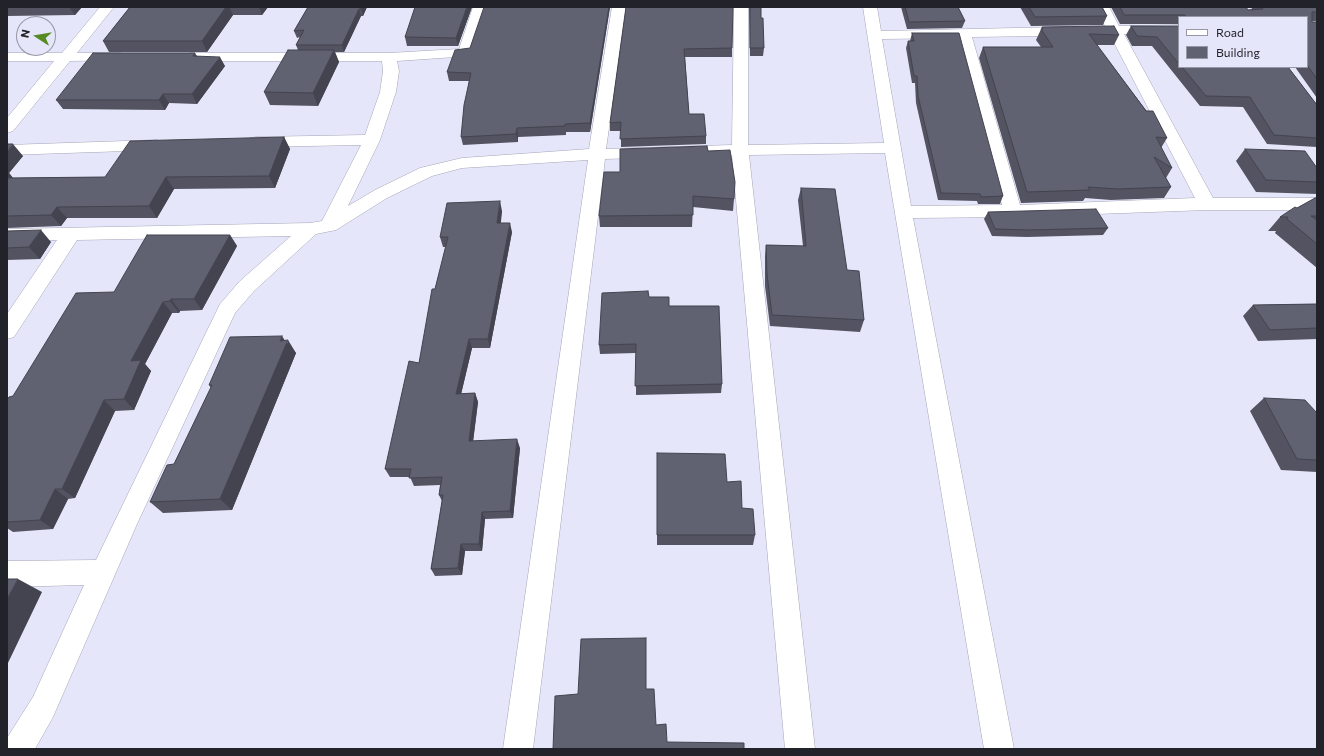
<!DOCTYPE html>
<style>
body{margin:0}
#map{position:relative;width:1324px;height:756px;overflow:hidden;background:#e5e6f9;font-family:Commissioner,sans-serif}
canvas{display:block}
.frame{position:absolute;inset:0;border:8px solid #22232a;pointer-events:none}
.legend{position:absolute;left:1178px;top:16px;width:130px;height:52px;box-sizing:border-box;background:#e5e6f9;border:1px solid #9798a6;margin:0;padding:5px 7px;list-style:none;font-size:12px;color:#22232a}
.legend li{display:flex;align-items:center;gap:8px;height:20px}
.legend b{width:20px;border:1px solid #9798a6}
.north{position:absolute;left:16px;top:16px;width:40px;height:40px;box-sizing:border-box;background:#e5e6f9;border:1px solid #9798a6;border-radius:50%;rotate:282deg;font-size:11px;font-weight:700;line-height:16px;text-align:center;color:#22232a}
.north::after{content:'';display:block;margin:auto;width:14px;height:18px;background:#568b24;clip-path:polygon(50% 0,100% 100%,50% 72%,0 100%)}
</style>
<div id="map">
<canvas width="1324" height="756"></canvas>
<div class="frame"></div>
<ul class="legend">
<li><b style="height:5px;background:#fff"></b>Road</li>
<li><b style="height:11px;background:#606171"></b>Building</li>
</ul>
<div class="north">N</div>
</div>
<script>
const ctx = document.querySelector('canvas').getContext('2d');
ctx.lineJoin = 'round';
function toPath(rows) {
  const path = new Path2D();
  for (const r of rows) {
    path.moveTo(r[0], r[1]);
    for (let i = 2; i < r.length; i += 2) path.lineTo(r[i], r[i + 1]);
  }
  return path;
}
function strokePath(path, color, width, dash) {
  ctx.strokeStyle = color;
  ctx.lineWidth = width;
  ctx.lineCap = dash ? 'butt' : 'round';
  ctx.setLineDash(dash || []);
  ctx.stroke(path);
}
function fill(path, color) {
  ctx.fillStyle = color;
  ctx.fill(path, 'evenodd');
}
const minor = toPath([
 [100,7,114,7,77,53,120,53,125,54,127,57,125,60,70,61,13,131,7,133,7,118,54,61,7,61,7,53,62,53,100,7],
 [473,7,487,7,470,56,397,61,399,71,396,92,380,140,348,206,375,190,420,168,462,158,589,149,612,7,626,7,606,149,732,145,734,7,748,7,748,145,884,143,863,7,877,7,881,31,1105,26,1095,7,1109,7,1119,26,1179,25,1179,33,1124,34,1213,198,1317,198,1317,210,1207,210,1013,217,913,218,1014,749,984,749,885,153,749,155,815,749,785,749,732,155,605,159,533,749,503,749,588,160,462,168,432,176,387,198,336,230,316,234,254,291,235,313,137,524,53,717,35,749,7,749,7,738,33,697,84,585,7,587,7,561,96,560,220,304,240,281,291,236,77,240,14,337,7,339,7,314,57,240,7,241,7,229,310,223,322,221,361,145,256,147,250,146,248,142,250,138,256,137,365,135,380,92,383,71,382,61,191,61,186,60,184,57,186,54,191,53,389,53,459,49,473,7],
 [1110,35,1195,198,1020,205,972,37,1110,35],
 [958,38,1002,205,911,206,882,39,958,38],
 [156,140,162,141,164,145,162,149,156,150,7,155,7,145,156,140]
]);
strokePath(minor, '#a4a5b7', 1);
fill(minor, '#fff');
fill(toPath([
 [7,7,82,7,75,15,7,16],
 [130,7,268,7,262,15,233,15,207,52,109,52,103,41],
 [308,7,367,7,363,16,361,16,344,52,335,52,339,62,318,106,270,105,264,92,298,50,296,45,300,37,297,38,294,31],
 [472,7,458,46,407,46,405,37],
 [610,7,590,132,566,132,566,135,518,137,518,142,463,145,461,137,469,81,449,81,447,72],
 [626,7,732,48,732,57,685,57,689,114,706,136,706,144,621,147,621,131,610,131,610,123],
 [749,7,761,7,761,18,764,48,763,56,750,56],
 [901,7,958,7,965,21,962,28,907,29],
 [1020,7,1102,7,1107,16,1103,25,1031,26],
 [1111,7,1246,7,1248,10,1252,9,1251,7,1317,7,1317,21,1312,21,1312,22,1317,22,1317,98,1295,67,1307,67,1307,17,1179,17,1179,24,1120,24],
 [1131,26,1179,26,1179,67,1288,67,1317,105,1317,147,1267,144,1243,107,1200,106,1152,46,1132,46,1126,35],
 [1042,27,1119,35,1114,45,1097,45,1167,138,1161,148,1172,168,1166,178,1171,187,1164,198,1111,200,1085,198,1083,201,1021,203,979,58,983,47,1041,47,1036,40],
 [912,33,1003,196,1000,204,978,204,977,201,938,200,916,103,915,83,912,83,906,48,908,41,910,41],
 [195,53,197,56,225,66,197,104,169,103,165,110,63,109,56,100],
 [284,137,290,149,275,188,174,189,157,218,67,218,61,226,7,228,7,152,23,156,9,173,13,178,12,178,105,177],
 [1245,149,1317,168,1317,194,1256,192,1236,161],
 [708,151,734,199,733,211,693,207,692,227,600,227,599,216,620,172],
 [801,188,847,270,864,320,860,332,770,326,765,286,765,256,766,245,803,246,798,200],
 [1317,198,1317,268,1275,233,1276,231,1268,231,1280,217],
 [502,211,500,223,512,232,490,348,472,348,461,394,475,393,478,402,473,441,520,448,513,518,485,519,482,551,465,551,462,575,435,576,431,569,442,501,439,495,440,485,414,486,410,477,390,477,385,469,419,363,435,289,446,247,443,247,440,237],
 [988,212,1108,228,1103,235,1027,237,992,236,984,219],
 [7,231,51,242,40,259,7,260],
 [230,235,237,246,202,310,180,311,179,313,172,313,145,364,151,371,134,410,115,411,75,498,68,499,53,529,13,532,7,528,7,400,13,396,114,292],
 [1317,304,1317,339,1258,341,1243,316,1253,305],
 [669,306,722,384,721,393,636,395,636,353,600,354,599,345],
 [285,341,296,353,232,510,163,513,150,502,174,464,211,388,209,385],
 [1264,398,1317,413,1317,472,1281,470,1250,411],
 [657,453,727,482,742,508,755,535,753,545,657,545]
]), '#535361');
fill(toPath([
 [69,7,82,7,75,15],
 [226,7,229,7,233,15,207,52,202,41],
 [259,7,268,7,262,15],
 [362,7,367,7,363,16,361,9],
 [467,7,472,7,458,46,456,38],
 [609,7,610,7,590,132,590,123],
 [359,9,361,16,344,52,342,45],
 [334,50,339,62,318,106,313,93],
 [220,57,225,66,197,104,192,94],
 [163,94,169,103,165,110,159,100],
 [517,128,518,137,518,142,516,134],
 [284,137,290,149,275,188,269,176],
 [13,144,23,156,9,173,13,178,7,185,7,152],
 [166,177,174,189,157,218,149,206],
 [500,201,502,211,500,232,497,223],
 [57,207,67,218,61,226,51,215],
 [510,223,512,232,490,348,488,339],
 [41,230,51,242,40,259,29,247],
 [230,235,237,246,202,310,194,299],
 [171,299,180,311,179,313,170,301],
 [163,302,172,313,145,364,151,371,134,410,124,399,131,361],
 [282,336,287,344,288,340,296,353,232,510,220,499],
 [469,339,472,348,459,403,456,394],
 [475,393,478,402,472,450,469,441],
 [104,400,115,411,75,498,62,489],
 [517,439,520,448,513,518,510,511],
 [55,489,68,499,53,529,40,520],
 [482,512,485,519,482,551,479,544],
 [461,544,465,551,462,575,458,568],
 [18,579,42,592,7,665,7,599]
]), '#43444f');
const building = toPath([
 [130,7,226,7,202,41,103,41,130,7],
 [308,7,362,7,361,9,359,9,342,45,296,45,304,30,294,31,308,7],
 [415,7,467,7,456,38,405,37,415,7],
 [484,7,609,7,590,123,565,124,565,126,517,128,516,134,461,137,464,105,471,73,447,72,455,50,470,48,484,7],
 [626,7,733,7,732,48,684,49,689,114,704,114,706,136,620,139,621,122,610,123,626,7],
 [750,7,761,7,761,18,763,18,764,48,750,48,750,7],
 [905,7,958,7,965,21,909,22,905,7],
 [1029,7,1102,7,1107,16,1035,17,1029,7],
 [1120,7,1246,7,1248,10,1263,9,1262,7,1317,7,1317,12,1312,12,1312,22,1317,22,1317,79,1307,65,1307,17,1185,17,1185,15,1124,15,1120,7],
 [1114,26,1119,35,1089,34,1146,111,1153,111,1167,138,1156,137,1172,168,1154,157,1171,187,1118,189,1088,187,1090,190,1027,192,983,47,1053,47,1041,29,1043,29,1042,27,1114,26],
 [1131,26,1179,26,1179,64,1157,37,1137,36,1131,26],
 [912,33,959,33,1003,196,981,197,980,194,941,193,918,96,917,76,914,76,908,41,914,41,912,33],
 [288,50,334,50,313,93,264,92,288,50],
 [93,53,195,53,193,56,220,57,192,94,163,94,159,100,56,100,93,53],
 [1182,67,1288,67,1317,105,1317,138,1274,135,1250,97,1206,96,1182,67],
 [284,137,269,176,166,177,149,206,57,207,51,215,7,216,7,178,105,177,130,141,284,137],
 [7,144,13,144,7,152,7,144],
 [707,146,708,151,730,150,735,182,734,199,693,196,693,215,599,216,604,172,620,172,620,149,707,146],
 [1245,149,1305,151,1317,168,1317,182,1266,180,1245,149],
 [801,188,835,189,847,270,859,271,864,320,772,315,767,274,766,245,806,246,801,188],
 [1315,198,1317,198,1317,216,1311,216,1317,220,1317,244,1287,219,1288,217,1280,217,1295,207,1297,208,1315,198],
 [500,201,497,223,510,223,488,339,469,339,456,394,475,393,469,441,517,439,510,511,482,512,479,544,461,544,458,568,431,569,443,495,439,495,442,477,409,478,411,469,385,469,409,361,419,363,432,289,435,289,448,237,440,237,447,203,500,201],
 [1096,209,1108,228,1030,230,995,229,988,212,1096,209],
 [41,230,29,247,7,248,7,231,41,230],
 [147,235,230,235,194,299,171,299,170,301,163,302,131,361,141,360,124,399,104,400,62,489,55,489,40,520,7,522,7,400,9,397,13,396,76,293,114,292,147,235],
 [648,291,649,297,669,297,669,306,719,306,722,384,635,386,636,344,599,345,602,293,648,291],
 [1317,304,1317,328,1270,330,1253,305,1317,304],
 [282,336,280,341,288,340,220,499,150,502,167,465,174,464,212,385,209,385,230,337,282,336],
 [1264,398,1305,400,1317,413,1317,460,1297,459,1264,398],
 [657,453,725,454,727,482,741,481,742,508,753,509,755,535,657,535,657,453],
 [7,579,18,579,7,599,7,579],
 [646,638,646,689,654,689,656,725,666,724,667,742,744,743,744,749,553,749,555,696,578,694,581,639,646,638]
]);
fill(building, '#606171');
strokePath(building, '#43444f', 1);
</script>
